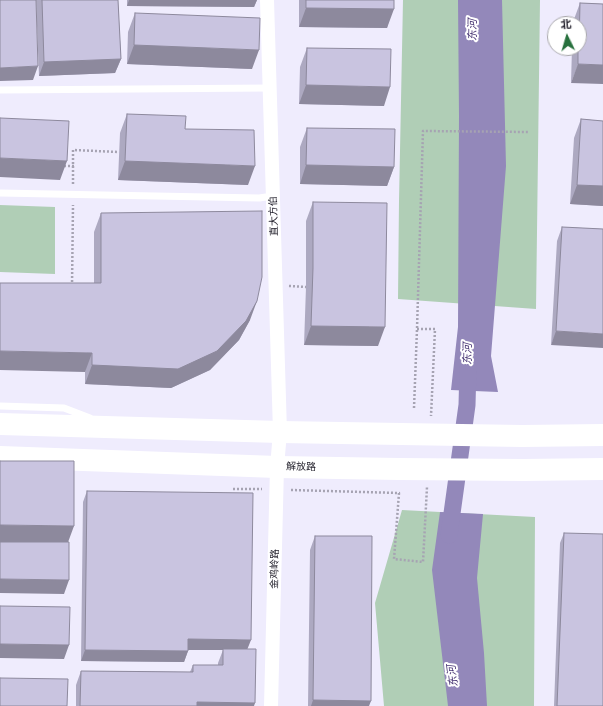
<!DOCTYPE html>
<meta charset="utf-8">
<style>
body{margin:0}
#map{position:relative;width:603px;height:706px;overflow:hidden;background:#efecfd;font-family:"Fira Sans Condensed","Noto Sans SC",sans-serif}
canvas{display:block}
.north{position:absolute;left:547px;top:16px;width:40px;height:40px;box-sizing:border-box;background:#fff;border:1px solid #a9a8ac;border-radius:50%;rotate:355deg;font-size:11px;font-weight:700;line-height:16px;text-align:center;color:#272530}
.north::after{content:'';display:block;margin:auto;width:14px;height:18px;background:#28713e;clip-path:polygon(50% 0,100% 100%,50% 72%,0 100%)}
</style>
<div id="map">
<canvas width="603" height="706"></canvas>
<div class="north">北</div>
</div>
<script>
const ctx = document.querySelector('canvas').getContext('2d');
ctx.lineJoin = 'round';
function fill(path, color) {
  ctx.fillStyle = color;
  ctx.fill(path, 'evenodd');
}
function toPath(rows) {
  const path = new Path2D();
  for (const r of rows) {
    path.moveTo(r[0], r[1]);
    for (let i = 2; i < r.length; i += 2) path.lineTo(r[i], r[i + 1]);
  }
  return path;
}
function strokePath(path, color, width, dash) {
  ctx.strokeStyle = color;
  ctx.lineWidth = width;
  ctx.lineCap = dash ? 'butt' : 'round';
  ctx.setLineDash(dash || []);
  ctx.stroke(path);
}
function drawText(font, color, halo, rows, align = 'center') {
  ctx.font = font + ' "Fira Sans Condensed","Noto Sans SC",sans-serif';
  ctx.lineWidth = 4;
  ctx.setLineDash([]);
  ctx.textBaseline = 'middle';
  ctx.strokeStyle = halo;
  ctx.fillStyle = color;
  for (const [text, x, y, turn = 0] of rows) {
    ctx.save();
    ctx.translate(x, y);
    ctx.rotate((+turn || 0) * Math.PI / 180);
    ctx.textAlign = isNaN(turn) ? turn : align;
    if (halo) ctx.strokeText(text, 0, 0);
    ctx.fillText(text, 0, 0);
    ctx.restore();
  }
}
fill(toPath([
 [403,0,540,0,536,309,398,299,399,201],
 [0,205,55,207,55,274,0,272],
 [402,510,535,517,534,706,384,706,375,603]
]), '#b0ceb6');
fill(toPath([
 [458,0,502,0,506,166,491,356,498,392,451,390,458,327,459,116],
 [440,512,483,514,477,578,484,653,487,706,448,706,432,570]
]), '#9388ba');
strokePath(toPath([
 [449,535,467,405,468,367]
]), '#9388ba', 17);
strokePath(toPath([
 [64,166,74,166],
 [73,184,73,150,119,152],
 [72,286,73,205],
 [289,286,306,287],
 [417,329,435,329,431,416],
 [414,408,417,329,423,131,528,132],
 [233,489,262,489],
 [291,490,399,493,394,559,423,562,427,487]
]), '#a6a3b2', 2.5, [2, 2]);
strokePath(toPath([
 [0,90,270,88],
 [0,193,259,198,273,196],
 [0,406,64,408,90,418]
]), '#fff', 7);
strokePath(toPath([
 [267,0,280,432,277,467,271,706]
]), '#fff', 14);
strokePath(toPath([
 [0,424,280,432,522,436,603,435],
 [0,457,277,467,399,469,523,470,603,469]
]), '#fff', 22);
fill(toPath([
 [36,0,118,0,121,59,115,73,39,76],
 [127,0,257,0,254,7,127,6],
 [299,0,394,0,387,28,299,27],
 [580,3,603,4,571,83,572,48,579,48,579,24,573,24,573,22],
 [135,13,252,69,127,64,128,32],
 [307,48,384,106,299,104,300,67],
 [127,114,185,129,248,185,118,180,120,133],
 [581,119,603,121,603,206,570,204,574,138],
 [307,128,394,167,387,186,300,184,300,147],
 [313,202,378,346,304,345,306,287,306,221],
 [101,213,250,320,239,340,210,370,171,388,85,384,85,372,94,283,94,232],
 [562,227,603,229,551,345,557,241],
 [87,491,247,649,254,706,76,706,76,685,81,671,190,672,193,665,218,665,218,663,223,650,188,650,188,651,184,662,81,661,83,502],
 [564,533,603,706,554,706,560,543],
 [315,536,369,706,308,706,310,550]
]), '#ada9c1');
fill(toPath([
 [129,0,257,0,254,7,127,6],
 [306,8,394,9,387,28,299,27],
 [134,45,259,50,252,69,127,64],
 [121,59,115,73,39,76,44,62],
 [578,64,603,65,603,84,571,83],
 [38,66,33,80,0,81,0,68],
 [306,85,390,87,384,106,299,104],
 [0,158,67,161,60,180,0,177],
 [125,161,255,166,248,185,118,180],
 [306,165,394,167,387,186,300,184],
 [577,185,603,186,603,206,570,204],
 [257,301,250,320,239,340,210,370,171,388,85,384,92,365],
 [311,326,385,327,378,346,304,345],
 [556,331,603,334,603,348,551,345],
 [0,351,92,353,85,372,0,370],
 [0,525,74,526,67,545,0,544],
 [0,579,69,580,64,594,0,593],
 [188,639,251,640,247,650,184,650],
 [0,644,69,645,64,659,0,658],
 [85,650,188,651,184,662,81,661],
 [313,700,371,701,369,706,311,706],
 [197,702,255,703,254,706,196,706]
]), '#8d899d');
const building = toPath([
 [0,0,36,0,38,66,0,68,0,0],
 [42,0,118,0,121,59,44,62,42,0],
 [306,0,394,0,394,9,306,8,306,0],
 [580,3,603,4,603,65,578,64,578,48,579,48,580,3],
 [135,13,260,18,259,50,134,45,135,13],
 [307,48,391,49,390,87,306,85,307,48],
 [127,114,186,116,185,129,254,130,255,166,125,161,127,114],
 [0,118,69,121,67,161,0,158,0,118],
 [581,119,603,121,603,186,577,185,581,119],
 [307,128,395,129,394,167,306,165,307,128],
 [313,202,387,203,385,327,311,326,313,268,313,202],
 [262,211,262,277,257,301,246,321,217,351,178,369,92,365,92,353,0,351,0,283,101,283,101,213,262,211],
 [562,227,603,229,603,334,556,331,562,227],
 [0,461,74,461,74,526,0,525,0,461],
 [87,491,253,493,251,640,188,639,188,651,85,650,87,491],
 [564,533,603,534,603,706,557,706,564,533],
 [315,536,372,536,371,701,313,700,315,536],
 [0,542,69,542,69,580,0,579,0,542],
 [0,606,70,607,69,645,0,644,0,606],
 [223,649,256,649,255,703,197,702,197,706,80,706,81,671,193,672,193,665,223,665,223,649],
 [0,678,68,679,67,706,0,706,0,678]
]);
fill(building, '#c9c4e0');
strokePath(building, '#8d899d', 1);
drawText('10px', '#272530', '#fff', [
 ["直大方伯",274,216,-92],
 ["解放路",301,467,1],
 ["金鸡岭路",275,569,-89]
]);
drawText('italic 11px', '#463372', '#fff', [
 ["东河",473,30,-89],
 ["东河",468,354,-89],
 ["东河",453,676,-97]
]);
</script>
